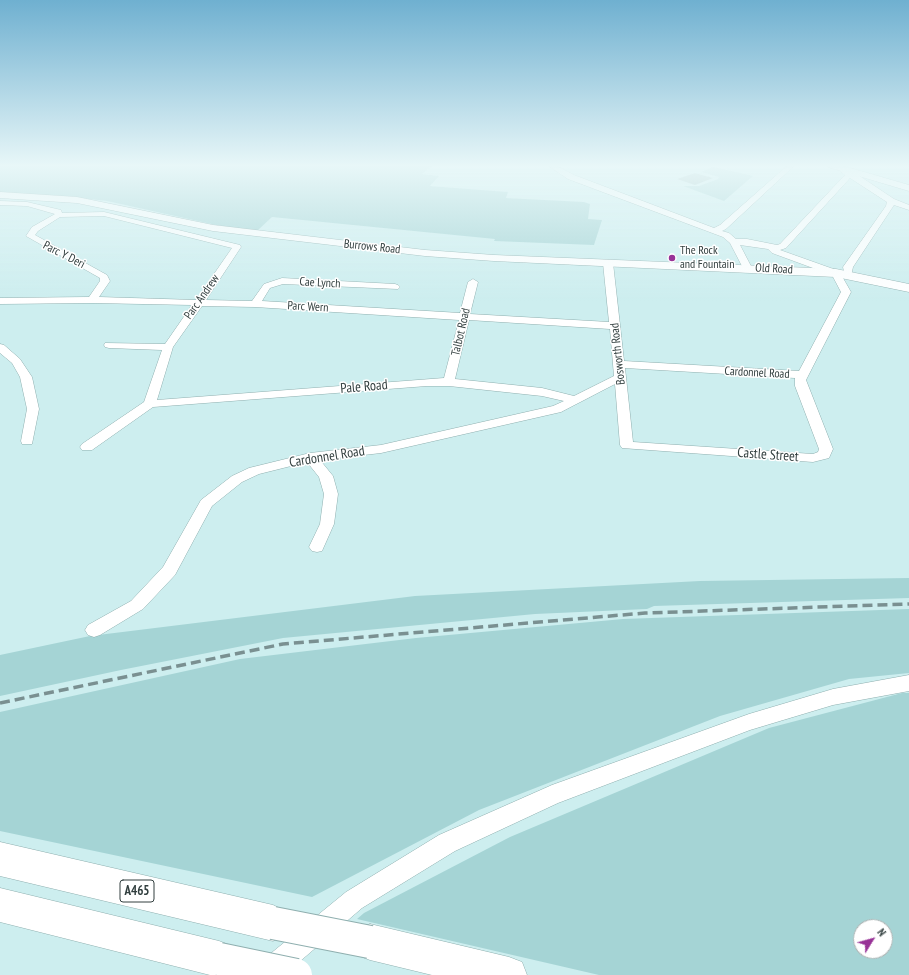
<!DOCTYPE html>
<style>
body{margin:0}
#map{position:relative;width:909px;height:975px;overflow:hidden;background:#cdeeef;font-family:"PT Sans Narrow",sans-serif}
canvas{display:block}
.north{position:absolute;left:853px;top:919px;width:40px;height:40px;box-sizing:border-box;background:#fff;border:1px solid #adb2b2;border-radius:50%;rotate:53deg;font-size:11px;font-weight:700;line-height:16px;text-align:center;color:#323f3f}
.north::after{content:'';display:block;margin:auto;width:14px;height:18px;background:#983297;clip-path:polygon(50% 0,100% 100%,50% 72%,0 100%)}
</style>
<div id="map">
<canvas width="909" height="975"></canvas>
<div class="north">N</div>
</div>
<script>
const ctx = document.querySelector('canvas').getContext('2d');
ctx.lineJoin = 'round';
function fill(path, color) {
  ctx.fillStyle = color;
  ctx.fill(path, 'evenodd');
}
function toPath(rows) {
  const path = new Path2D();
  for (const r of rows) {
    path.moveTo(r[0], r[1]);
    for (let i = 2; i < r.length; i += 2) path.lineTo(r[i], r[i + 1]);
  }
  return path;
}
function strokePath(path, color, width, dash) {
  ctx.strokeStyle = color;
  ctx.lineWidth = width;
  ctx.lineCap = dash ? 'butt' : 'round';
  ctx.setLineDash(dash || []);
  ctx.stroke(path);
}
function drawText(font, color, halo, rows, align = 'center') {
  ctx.font = font + ' "PT Sans Narrow",sans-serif';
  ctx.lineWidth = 3;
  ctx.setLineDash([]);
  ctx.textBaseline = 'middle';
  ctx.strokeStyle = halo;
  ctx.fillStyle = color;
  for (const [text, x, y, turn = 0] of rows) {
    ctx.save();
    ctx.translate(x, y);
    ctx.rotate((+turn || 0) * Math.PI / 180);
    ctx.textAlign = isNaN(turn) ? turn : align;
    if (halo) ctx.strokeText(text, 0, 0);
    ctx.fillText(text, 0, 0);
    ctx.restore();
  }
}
fill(toPath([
 [0,165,433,165,422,174,439,176,430,186,508,192,506,198,584,202,590,204,588,219,602,220,594,245,494,241,495,239,272,217,257,231,216,225,107,201,61,196,0,192],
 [713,167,741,173,753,176,724,201,683,186,699,186,718,179,719,177,701,172],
 [909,578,909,598,654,606,647,609,535,614,283,638,121,670,0,696,0,655,90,636,415,596,700,581],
 [909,609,909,673,849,679,720,716,479,810,312,897,0,831,0,712,240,659,416,638,623,619],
 [902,693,909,693,909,975,599,975,357,919,364,913,510,837,769,728],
 [861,927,885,927,885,951,861,951]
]), '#a5d4d5');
fill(toPath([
 [695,173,713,178,695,185,677,179]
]), '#98b8b8');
const minor = toPath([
 [547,165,555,165,574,175,714,228,720,225,788,165,795,165,726,229,722,231,729,233,736,239,747,239,777,245,780,244,845,175,840,171,841,169,847,169,855,173,894,199,909,205,909,210,894,205,853,267,851,276,845,276,843,267,886,206,887,202,850,178,786,248,780,250,839,271,851,292,806,380,833,449,829,458,813,462,622,448,620,445,615,384,561,412,381,453,320,460,333,476,338,494,334,524,322,551,317,552,312,551,309,547,320,524,324,494,319,477,307,462,259,474,242,482,212,506,175,575,143,609,100,635,94,637,88,635,85,630,88,625,131,601,163,567,201,500,232,476,249,468,310,453,381,445,553,406,564,401,542,396,449,386,427,386,153,407,92,450,82,450,80,447,82,444,144,402,162,350,109,348,105,347,104,345,105,343,165,344,192,305,92,303,0,304,0,298,89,297,100,281,100,278,26,236,32,227,55,214,27,206,0,205,0,201,27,202,61,210,62,213,104,212,240,245,241,247,206,300,252,301,264,284,282,278,395,284,398,285,400,287,398,289,283,284,270,288,262,301,460,313,468,282,473,279,478,282,470,314,609,322,603,263,608,260,613,263,624,361,799,371,841,292,832,275,772,253,768,249,740,245,752,268,750,270,744,270,730,243,723,237,568,179,547,165],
 [104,216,232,248,196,300,99,297,110,281,107,275,35,235,38,231,60,217,104,216],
 [202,306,255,307,459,320,444,378,157,400,173,347,202,306],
 [469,320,610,329,614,376,574,396,542,388,455,379,469,320],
 [625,368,795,378,795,386,819,449,818,452,813,454,633,442,625,368],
 [0,344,4,345,20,359,32,377,39,409,32,444,22,444,21,441,27,409,20,377,12,363,0,353,0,344],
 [909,675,909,691,833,705,750,730,558,803,455,851,362,908,284,975,264,975,261,968,264,959,346,892,439,835,552,785,749,714,833,689,909,675]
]);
const major = toPath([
 [827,165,840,165,909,185,909,191,828,167,827,165],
 [0,192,77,197,213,225,425,250,494,255,836,269,909,284,909,292,836,277,494,261,425,256,213,231,77,203,0,198,0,192]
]);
const highway = toPath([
 [0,842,273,905,285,911,291,923,285,935,273,941,0,876,0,842],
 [0,888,219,941,232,946,237,959,232,972,224,975,210,975,0,922,0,888],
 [370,924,509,957,522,962,527,975,432,975,370,960,357,955,352,942,357,929,370,924]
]);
strokePath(minor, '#8fafaf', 1);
strokePath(major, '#8fafaf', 1);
strokePath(highway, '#8fafaf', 1);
fill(minor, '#fff');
fill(major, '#fff');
fill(highway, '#fff');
strokePath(toPath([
 [0,703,283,644,645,613,909,604]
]), '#7a9091', 3.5, [10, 5]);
const highwayBridge = toPath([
 [273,923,370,942],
 [219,959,296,975]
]);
strokePath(highwayBridge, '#8fafaf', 34, []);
strokePath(highwayBridge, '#fff', 32);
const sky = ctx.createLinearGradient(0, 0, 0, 301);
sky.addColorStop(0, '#6fb0d0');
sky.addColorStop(0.55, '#e8f7f8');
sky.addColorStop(1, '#e8f7f800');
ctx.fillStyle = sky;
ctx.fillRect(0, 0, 909, 301);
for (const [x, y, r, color] of [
 [672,258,4,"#983297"]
]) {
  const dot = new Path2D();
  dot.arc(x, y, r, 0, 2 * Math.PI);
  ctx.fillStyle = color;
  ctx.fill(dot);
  strokePath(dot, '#fff', 1.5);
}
drawText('12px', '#323f3f', '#fff', [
 ["Burrows Road",372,247,6],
 ["Parc Y Deri",64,255,27],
 ["Old Road",774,269,3],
 ["Cae Lynch",320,283,3],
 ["Parc Andrew",202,297,-55],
 ["Parc Wern",308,307,3],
 ["Talbot Road",461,332,-77],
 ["Bosworth Road",618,354,-96],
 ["Cardonnel Road",757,373,3]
]);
drawText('12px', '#323f3f', '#fff', [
 ["The Rock",680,251],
 ["and Fountain",680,265]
], 'left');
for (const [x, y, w] of [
 [137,891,34]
]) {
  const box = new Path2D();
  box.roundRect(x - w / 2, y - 11, w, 22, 3);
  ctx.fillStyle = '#fff';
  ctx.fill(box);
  strokePath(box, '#323f3f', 1);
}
drawText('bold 13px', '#323f3f', null, [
 ["A465",137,891]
]);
drawText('14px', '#323f3f', '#fff', [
 ["Pale Road",364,387,-5],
 ["Castle Street",768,455,4],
 ["Cardonnel Road",327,457,-9]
]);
</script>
